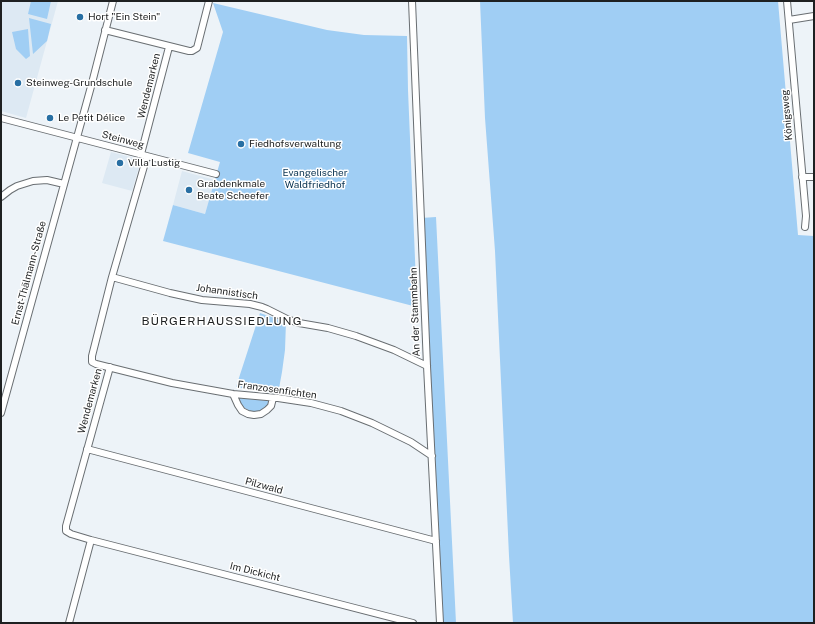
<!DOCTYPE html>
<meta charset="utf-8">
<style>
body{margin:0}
#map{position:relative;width:815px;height:624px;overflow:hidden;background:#edf3f8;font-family:"Public Sans",sans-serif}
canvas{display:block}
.frame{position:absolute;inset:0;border:2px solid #1e2021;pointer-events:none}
</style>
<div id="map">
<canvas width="815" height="624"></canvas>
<div class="frame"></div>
</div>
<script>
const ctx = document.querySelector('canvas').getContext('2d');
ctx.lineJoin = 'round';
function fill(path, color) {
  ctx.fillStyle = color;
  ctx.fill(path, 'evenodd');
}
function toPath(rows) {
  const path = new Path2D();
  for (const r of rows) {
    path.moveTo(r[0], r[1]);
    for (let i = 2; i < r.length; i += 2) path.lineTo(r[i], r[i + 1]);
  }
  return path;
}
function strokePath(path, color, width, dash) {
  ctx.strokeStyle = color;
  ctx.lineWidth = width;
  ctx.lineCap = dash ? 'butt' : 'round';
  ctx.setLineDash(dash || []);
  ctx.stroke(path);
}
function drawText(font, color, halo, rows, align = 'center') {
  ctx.font = font + ' "Public Sans",sans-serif';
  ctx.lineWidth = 3;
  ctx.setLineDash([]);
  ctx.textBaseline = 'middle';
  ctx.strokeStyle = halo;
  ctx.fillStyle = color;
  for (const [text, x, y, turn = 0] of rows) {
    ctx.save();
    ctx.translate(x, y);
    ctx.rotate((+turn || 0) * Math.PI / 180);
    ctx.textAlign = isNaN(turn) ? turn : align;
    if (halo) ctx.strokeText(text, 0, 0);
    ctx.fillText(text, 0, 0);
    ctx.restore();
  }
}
fill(toPath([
 [1,1,58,1,26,118,1,111],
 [111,152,141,160,132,191,102,183],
 [182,171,215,180,205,214,173,205]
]), '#dde9f3');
fill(toPath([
 [31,1,51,1,47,19,28,14],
 [480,1,778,1,798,235,814,236,814,623,513,623,509,556,495,251,485,118],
 [213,3,327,30,364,35,407,36,408,90,417,307,163,241,173,205,205,214,220,162,188,153,223,32],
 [29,18,51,24,47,41,33,54],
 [28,29,30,56,26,59,16,49,12,32],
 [436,217,456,623,440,623,421,218],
 [260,313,286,322,285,350,282,372,278,394,236,387],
 [239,398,270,401,269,405,261,411,255,412,250,411,243,407,240,404]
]), '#a0cef4');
const minor = toPath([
 [412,1,427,366,440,623],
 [787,1,806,216,805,227],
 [789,20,814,16],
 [105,30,189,51,192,51,197,48,209,1],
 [1,118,216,174],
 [141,154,169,47],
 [147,156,112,277,92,356,92,362,96,364,172,383,233,394,278,398,311,403,341,411,372,423,411,442,432,456],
 [802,177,814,177],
 [1,197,10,190,17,186,33,181,47,180,64,184],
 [112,277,170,293,202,300,250,304,262,307,267,309,287,319,299,323,328,328,356,336,394,350,427,366],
 [110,367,66,526,66,531,71,534,91,540,413,623],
 [233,394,238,405,242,411,248,414,254,415,261,414,267,410,271,406,273,398],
 [1,413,92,83,113,1],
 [87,449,436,541],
 [69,623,91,540]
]);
strokePath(minor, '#696e72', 8);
strokePath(minor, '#fff', 6);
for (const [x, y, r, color] of [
 [80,17,4,"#286fa3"],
 [18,83,4,"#286fa3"],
 [50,118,4,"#286fa3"],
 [241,144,4,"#286fa3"],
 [120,163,4,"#286fa3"],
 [189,190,4,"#286fa3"]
]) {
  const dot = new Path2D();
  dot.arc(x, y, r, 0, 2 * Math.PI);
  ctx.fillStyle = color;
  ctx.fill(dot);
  strokePath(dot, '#fff', 1.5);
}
drawText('10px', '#1e2021', '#fff', [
 ["Hort \"Ein Stein\"",88,17],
 ["Steinweg-Grundschule",26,83],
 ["Le Petit Délice",58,118],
 ["Fiedhofsverwaltung",249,144],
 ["Villa Lustig",128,163],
 ["Grabdenkmale",197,184],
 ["Beate Scheefer",197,196]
], 'left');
drawText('10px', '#1e2021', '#fff', [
 ["Wendemarken",149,86,-76],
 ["Königsweg",787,115,-95],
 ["Steinweg",123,140,15],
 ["Ernst-Thälmann-Straße",29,273,-75],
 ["Johannistisch",227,292,8],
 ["An der Stammbahn",415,312,-92],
 ["Franzosenfichten",277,390,8],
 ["Wendemarken",90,401,-75],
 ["Pilzwald",264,486,15],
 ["Im Dickicht",255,572,14]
]);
drawText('10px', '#083250', '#fff', [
 ["Evangelischer",315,173],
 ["Waldfriedhof",315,185]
]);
ctx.letterSpacing = '1px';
drawText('12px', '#1e2021', '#fff', [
 ["BÜRGERHAUSSIEDLUNG",222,321]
]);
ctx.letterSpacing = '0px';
</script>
